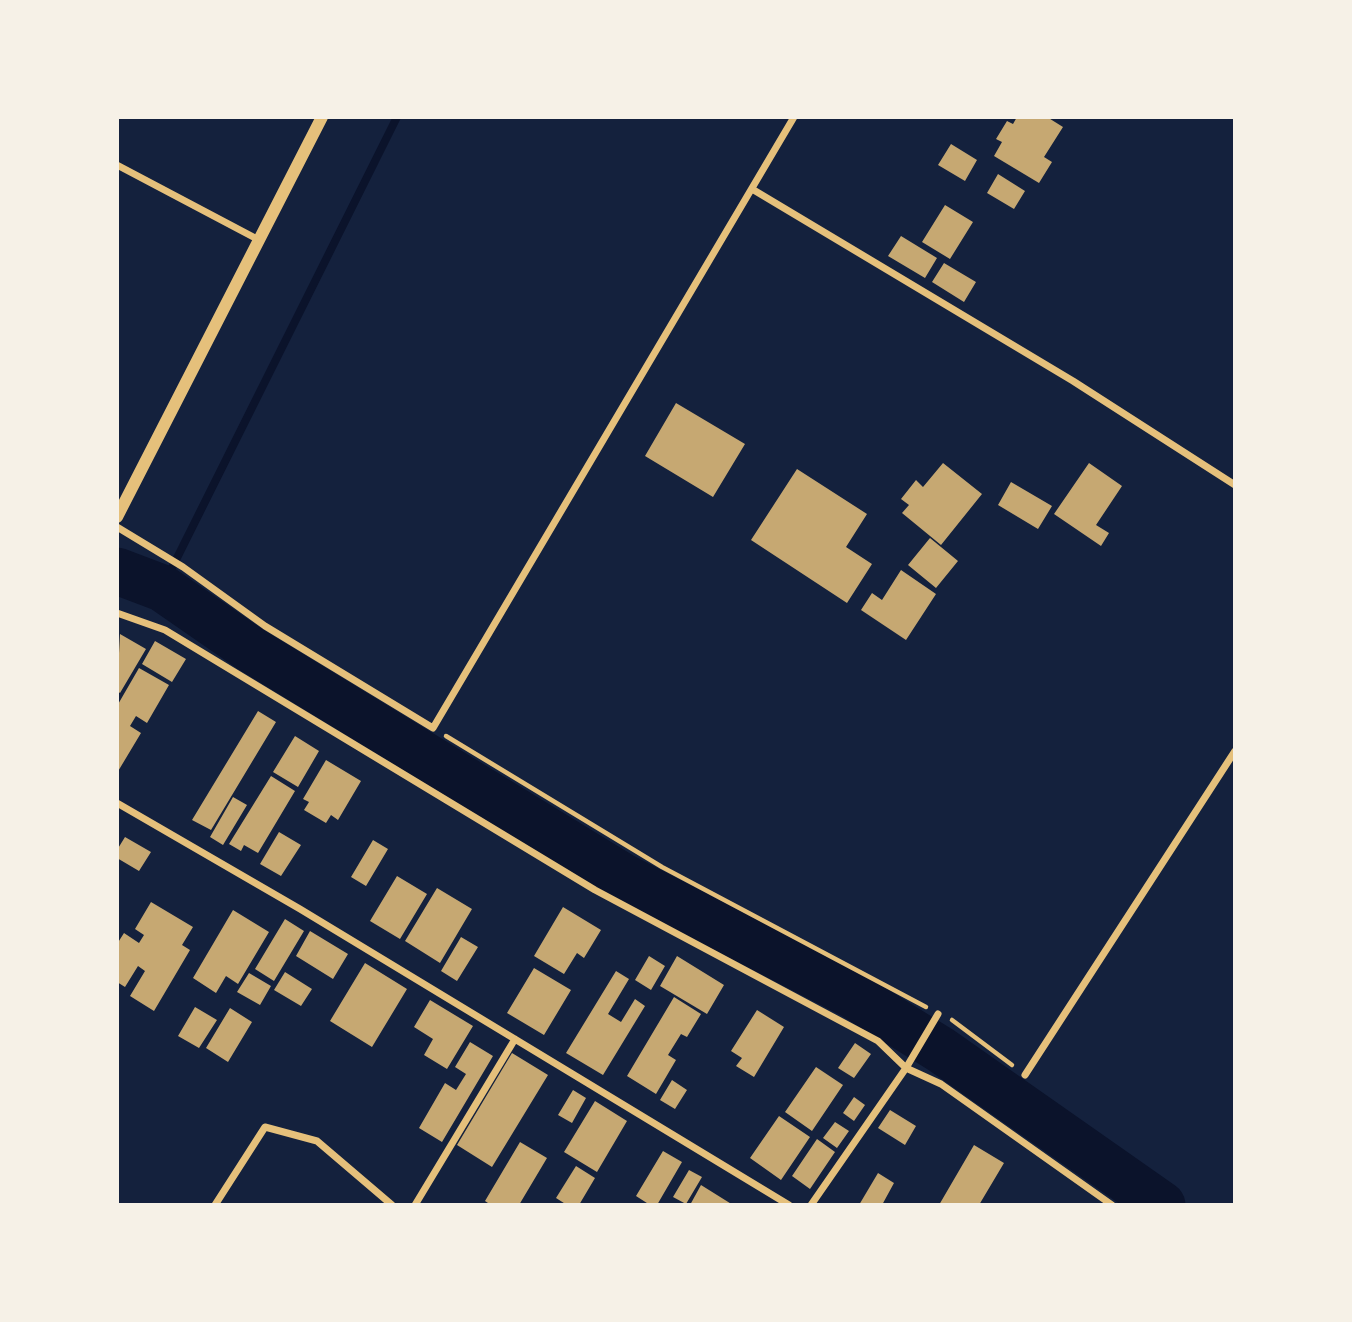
<!DOCTYPE html>
<style>
body{margin:0}
#map{position:relative;width:1352px;height:1322px;overflow:hidden;background:#14213d;font-family:"PT Sans Narrow",sans-serif}
canvas{display:block}
.frame{position:absolute;inset:0;border:119px solid #f6f1e7;pointer-events:none}
</style>
<div id="map">
<canvas width="1352" height="1322"></canvas>
<div class="frame"></div>
</div>
<script>
const ctx = document.querySelector('canvas').getContext('2d');
ctx.lineJoin = 'round';
function toPath(rows) {
  const path = new Path2D();
  for (const r of rows) {
    path.moveTo(r[0], r[1]);
    for (let i = 2; i < r.length; i += 2) path.lineTo(r[i], r[i + 1]);
  }
  return path;
}
function strokePath(path, color, width, dash) {
  ctx.strokeStyle = color;
  ctx.lineWidth = width;
  ctx.lineCap = dash ? 'butt' : 'round';
  ctx.setLineDash(dash || []);
  ctx.stroke(path);
}
function fill(path, color) {
  ctx.fillStyle = color;
  ctx.fill(path, 'evenodd');
}
strokePath(toPath([
 [162,588,397,117]
]), '#0b132b', 8);
strokePath(toPath([
 [117,571,162,588,250,649,622,876,854,996,941,1050,1162,1205]
]), '#0b132b', 47);
fill(toPath([
 [1017,117,1047,117,1063,127,1044,157,1052,162,1039,183,994,156,1002,142,996,139,1007,121,1013,124],
 [951,144,977,160,965,181,938,165],
 [998,174,1025,191,1014,209,987,193],
 [945,205,973,222,950,259,922,242],
 [901,236,937,258,925,278,888,256],
 [944,263,976,282,964,302,932,282],
 [676,403,745,444,713,497,645,456],
 [943,463,982,494,941,545,902,513,909,505,901,499,916,480,923,487],
 [1089,463,1122,486,1096,525,1109,533,1101,546,1054,514],
 [797,469,867,514,846,547,872,564,847,603,751,540],
 [1011,482,1052,506,1038,529,998,505],
 [930,538,958,561,936,588,908,565],
 [901,570,936,594,906,640,861,610,872,593,882,600],
 [120,634,146,649,120,693,117,691],
 [155,641,186,659,172,682,142,664],
 [139,668,169,685,147,723,136,716,130,726,141,733,117,773,117,706],
 [258,711,276,722,211,830,192,820],
 [295,736,319,751,298,787,273,772],
 [326,760,361,781,338,820,331,815,326,823,304,810,309,802,303,799],
 [271,776,295,791,258,853,244,845,241,851,229,844],
 [233,797,247,805,223,845,210,837],
 [279,832,301,845,281,876,260,864],
 [125,837,151,852,139,871,117,858,117,850],
 [373,840,388,849,366,886,351,877],
 [397,876,427,894,400,939,370,921],
 [437,888,472,909,440,963,405,941],
 [151,902,193,927,182,945,190,950,154,1011,130,996,145,971,138,966,125,987,117,982,117,944,124,933,139,943,144,935,135,929],
 [563,907,601,930,584,958,577,953,564,974,534,956],
 [233,910,269,932,238,984,226,976,216,993,193,978],
 [285,919,304,931,274,981,255,969],
 [310,931,348,954,333,979,296,956],
 [461,937,478,947,457,981,441,971],
 [649,956,665,966,651,990,635,980],
 [677,956,724,985,707,1014,660,986],
 [365,963,407,989,372,1047,330,1021],
 [534,968,571,990,544,1035,507,1013],
 [616,971,629,979,608,1014,621,1022,635,999,645,1006,603,1075,566,1053],
 [285,972,312,989,301,1006,274,990],
 [249,973,271,986,260,1005,237,992],
 [674,997,701,1014,687,1037,681,1034,668,1055,676,1060,656,1094,627,1076],
 [430,1000,473,1026,447,1069,424,1055,433,1039,414,1027],
 [195,1007,217,1020,199,1048,178,1036],
 [230,1008,252,1022,228,1062,206,1048],
 [757,1010,784,1027,754,1077,736,1066,742,1058,731,1051],
 [470,1042,493,1056,442,1142,419,1128,445,1083,456,1090,466,1074,455,1067],
 [855,1043,871,1054,854,1078,838,1068],
 [512,1053,548,1075,492,1167,457,1145],
 [816,1067,843,1085,812,1131,785,1112],
 [672,1080,687,1090,675,1109,660,1100],
 [573,1090,586,1098,572,1123,558,1115],
 [854,1097,865,1105,854,1121,843,1113],
 [595,1101,627,1121,597,1172,564,1152],
 [890,1110,916,1126,905,1145,878,1128],
 [779,1116,810,1137,781,1180,750,1158],
 [835,1122,849,1131,837,1148,823,1138],
 [817,1139,835,1152,810,1189,792,1176],
 [520,1142,547,1158,519,1205,491,1205,485,1201],
 [974,1145,1004,1163,979,1205,939,1205],
 [663,1151,682,1162,657,1205,650,1205,636,1196],
 [576,1166,595,1178,579,1205,567,1205,556,1198],
 [689,1170,702,1177,686,1204,673,1197],
 [878,1173,894,1183,882,1205,859,1205],
 [701,1185,733,1205,690,1205]
]), '#c6a872');
strokePath(toPath([
 [446,736,662,867,926,1007],
 [952,1020,1012,1065]
]), '#e5c07b', 4.5);
strokePath(toPath([
 [117,165,259,240],
 [752,189,1073,381,1235,485],
 [117,527,183,567,265,626,433,728,794,117],
 [117,613,165,630,595,890,878,1041,906,1068,941,1084,1112,1205],
 [117,803,300,909,789,1205],
 [1025,1075,1235,751],
 [215,1205,265,1127,317,1141,392,1205],
 [415,1205,515,1039],
 [811,1205,906,1068,938,1014]
]), '#e5c07b', 7);
strokePath(toPath([
 [117,517,322,117]
]), '#e5c07b', 12);
</script>
